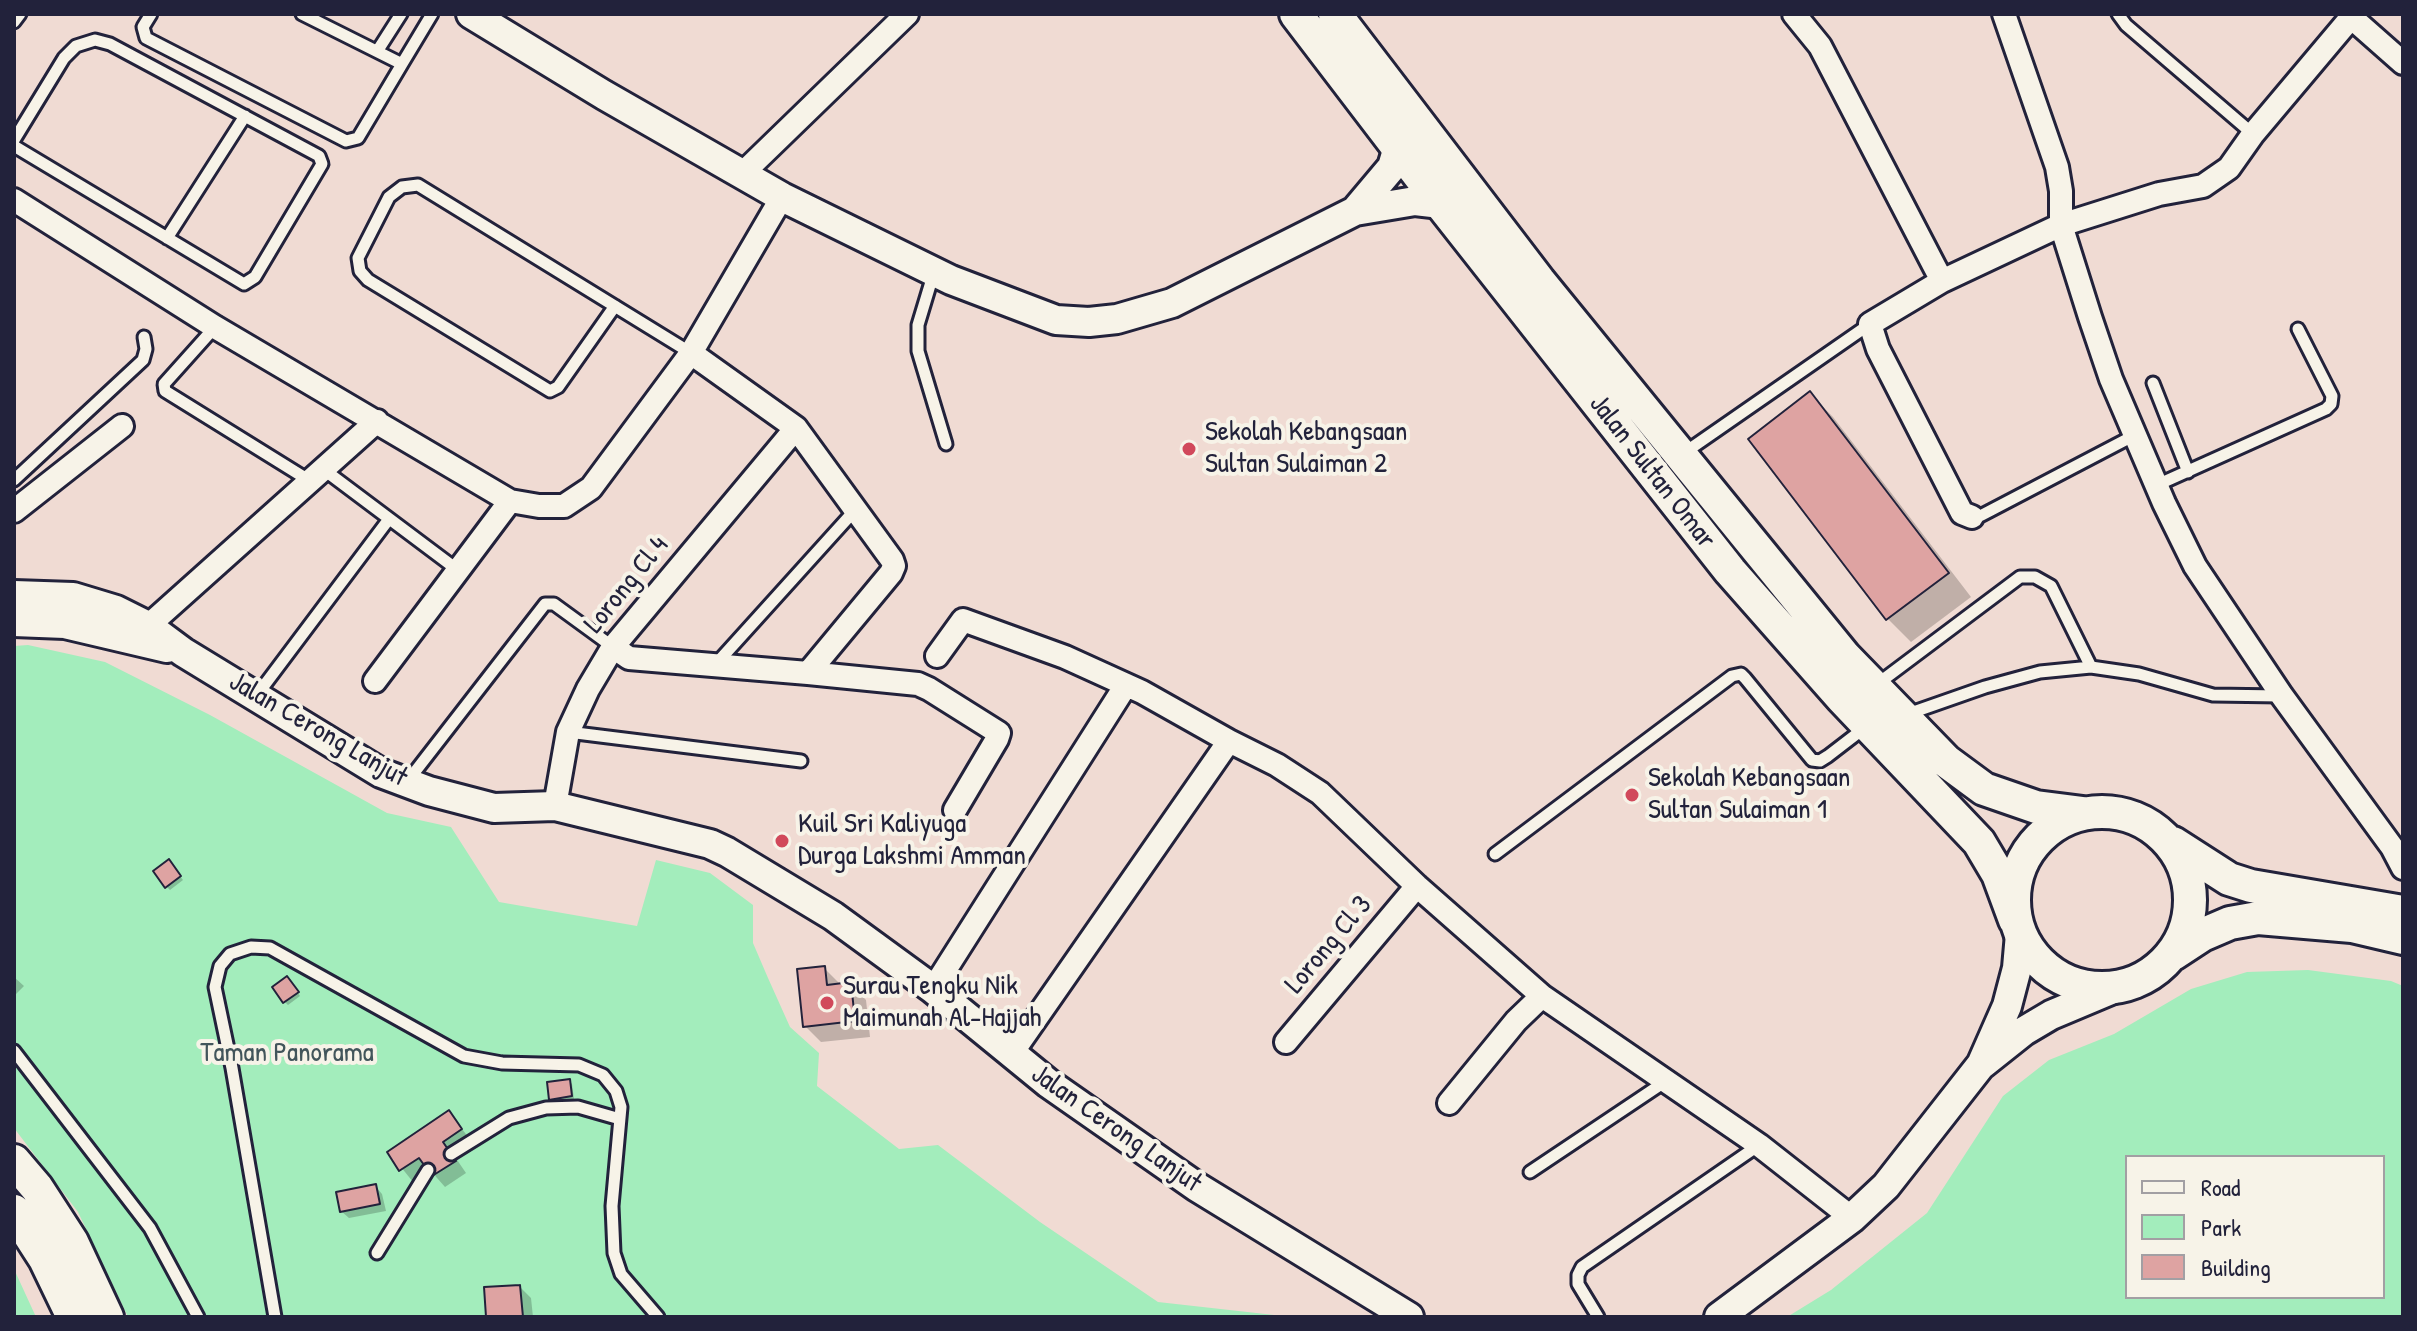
<!DOCTYPE html>
<style>
body{margin:0}
#map{position:relative;width:2417px;height:1331px;overflow:hidden;background:#f0dbd3;font-family:"Patrick Hand",sans-serif}
canvas{display:block}
.frame{position:absolute;inset:0;border:16px solid #22223b;pointer-events:none}
.legend{position:absolute;left:2125px;top:1155px;width:260px;height:144px;box-sizing:border-box;background:#f7f3e8;border:2px solid #a29fa3;margin:0;padding:10px 14px;list-style:none;font-size:24px;color:#22223b}
.legend li{display:flex;align-items:center;gap:16px;height:40px}
.legend b{width:40px;border:2px solid #a29fa3}
</style>
<div id="map">
<canvas width="2417" height="1331"></canvas>
<div class="frame"></div>
<ul class="legend">
<li><b style="height:10px;background:#f7f3e8"></b>Road</li>
<li><b style="height:22px;background:#a3edbc"></b>Park</li>
<li><b style="height:22px;background:#dea3a2"></b>Building</li>
</ul>
</div>
<script>
const ctx = document.querySelector('canvas').getContext('2d');
ctx.lineJoin = 'round';
function fill(path, color) {
  ctx.fillStyle = color;
  ctx.fill(path, 'evenodd');
}
function toPath(rows) {
  const path = new Path2D();
  for (const r of rows) {
    if (r.length === 3) {
      path.moveTo(r[0] + r[2], r[1]);
      path.arc(r[0], r[1], r[2], 0, 2 * Math.PI);
      continue;
    }
    path.moveTo(r[0], r[1]);
    for (let i = 2; i < r.length; i += 2) path.lineTo(r[i], r[i + 1]);
  }
  return path;
}
function strokePath(path, color, width, dash) {
  ctx.strokeStyle = color;
  ctx.lineWidth = width;
  ctx.lineCap = dash ? 'butt' : 'round';
  ctx.setLineDash(dash || []);
  ctx.stroke(path);
}
function drawText(font, color, halo, rows, align = 'center') {
  ctx.font = font + ' "Patrick Hand",sans-serif';
  ctx.lineWidth = 8;
  ctx.setLineDash([]);
  ctx.textBaseline = 'middle';
  ctx.strokeStyle = halo;
  ctx.fillStyle = color;
  for (const [text, x, y, turn = 0] of rows) {
    ctx.save();
    ctx.translate(x, y);
    ctx.rotate((+turn || 0) * Math.PI / 180);
    ctx.textAlign = isNaN(turn) ? turn : align;
    if (halo) ctx.strokeText(text, 0, 0);
    ctx.fillText(text, 0, 0);
    ctx.restore();
  }
}
fill(toPath([
 [28,645,105,662,210,715,387,813,451,827,499,902,637,926,656,860,710,873,753,905,753,943,768,978,790,1027,819,1053,817,1086,899,1149,938,1145,1040,1222,1158,1302,1292,1317,128,1317,78,1212,14,1128,14,646],
 [2308,970,2391,981,2403,986,2403,1317,1787,1317,1831,1290,1927,1213,2003,1096,2049,1060,2114,1034,2191,989,2247,972],
 [2127,1157,2383,1157,2383,1297,2127,1297],
 [14,1269,36,1317,14,1317]
]), '#a3edbc');
fill(toPath([
 [1810,394,1833,417,1971,597,1911,642,1888,619,1751,439],
 [171,865,183,880,170,890,167,887],
 [824,968,840,984,850,984,866,1000,870,1037,821,1042,805,1026],
 [14,977,24,986,14,996],
 [290,981,300,996,288,1005,285,1002],
 [569,1081,572,1084,574,1099,554,1102,551,1099],
 [449,1112,472,1142,453,1154,466,1173,445,1187,430,1170,413,1182,389,1152],
 [375,1186,382,1194,386,1211,349,1218,341,1211],
 [520,1287,531,1298,533,1317,488,1317]
]), '#0003');
const building = toPath([
 [1810,391,1949,573,1886,620,1748,439,1810,391],
 [169,859,181,876,165,888,153,871,169,859],
 [825,966,827,985,851,982,855,1021,803,1027,797,969,825,966],
 [287,976,299,992,283,1003,272,987,287,976],
 [570,1079,572,1096,549,1100,547,1082,570,1079],
 [449,1110,462,1129,443,1142,456,1161,432,1176,419,1158,399,1171,387,1152,449,1110],
 [376,1184,380,1204,340,1212,336,1192,376,1184],
 [520,1285,523,1317,486,1317,484,1287,520,1285]
]);
fill(building, '#dea3a2');
strokePath(building, '#22223b', 2);
const service = toPath([
 [151,14,143,27,146,38,346,141,358,138,402,64,302,14],
 [2118,14,2126,25,2253,134],
 [14,22,20,14],
 [378,50,401,14],
 [402,64,432,14],
 [14,140,64,58,76,46,95,40,110,44,319,156,322,164,255,277,244,284,14,146],
 [167,238,245,116],
 [934,272,918,325,918,351,946,444],
 [615,306,558,387,550,391,368,280,360,271,358,258,389,197,402,187,418,185,691,353],
 [215,327,164,384,165,391,310,481],
 [2153,383,2188,472],
 [1684,453,1870,324],
 [323,469,459,571],
 [14,480,143,360,146,349,144,337],
 [2157,485,2326,409,2331,404,2332,396,2298,329],
 [1972,517,1982,515,2135,435],
 [716,664,856,509],
 [1876,685,2020,577,2035,577,2051,586,2091,667],
 [257,695,389,519],
 [1905,715,1985,687,2040,672,2091,667,2139,674,2213,695,2281,696],
 [568,732,801,761],
 [407,782,545,604,554,604,613,647],
 [1495,854,1732,676,1741,674,1745,678,1812,760,1820,761,1828,756,1867,726],
 [14,1051,150,1228,198,1317],
 [451,1154,509,1118,546,1108,578,1107,620,1119],
 [1530,1172,1666,1081],
 [377,1253,428,1170],
 [275,1317,232,1068,215,987,220,966,230,954,251,947,270,948,464,1056,502,1063,579,1065,603,1075,616,1091,621,1107,612,1206,614,1253,621,1274,658,1317],
 [1598,1317,1578,1284,1578,1275,1582,1267,1759,1145]
]);
const minor = toPath([
 [1794,14,1820,46,1942,281],
 [2004,14,2057,167,2061,191,2061,225,2090,317,2111,379,2164,503,2195,566,2282,696,2392,847,2403,868],
 [2352,18,2403,63],
 [742,174,907,14],
 [14,200,215,327,510,501,375,681],
 [691,353,796,428,892,560,894,566,891,573,808,673],
 [510,501,539,506,564,506,591,488,691,353,782,197],
 [14,511,122,426],
 [1972,517,1962,513,1878,349,1870,324,1942,281,2061,225,2159,194,2203,186,2229,168,2253,134,2354,14],
 [148,626,377,421],
 [613,647,629,658,808,673,918,684,929,689,999,733,997,739,955,810],
 [937,656,963,620,1065,657,1142,692,1229,741,1277,765,1320,793,1417,886,1542,996,1759,1145,1852,1218],
 [555,806,568,732,588,689,613,647,796,428],
 [933,989,1126,685],
 [1286,1042,1417,886],
 [1012,1053,1229,741],
 [1449,1103,1516,1021,1542,996]
]);
const tertiary = toPath([
 [471,14,604,95,782,197,951,280,1056,320,1089,322,1117,319,1172,303,1355,211,1415,201,1441,204],
 [1355,211,1392,167,1398,147],
 [14,595,73,597,116,610,148,626,183,652,381,773,429,791,494,808,555,806,710,844,727,852,833,916,933,989,1048,1083,1197,1187,1409,1317],
 [14,622,65,624,167,648],
 [1981,1065,2007,1006,2017,968,2020,934],
 [1719,1317,1852,1218,1886,1186,1980,1066,2024,1031,2051,1015,2120,986]
]);
const secondary = toPath([
 [1296,14,1441,204,1730,571,1842,698,1979,842,1998,874,2015,920],
 [1335,14,1539,281,1845,657,1946,761,1984,789,2036,807,2083,813],
 [2102,900,88],
 [2173,843,2229,879,2251,886,2403,912],
 [2173,954,2202,935,2230,923,2258,918,2352,926,2403,938],
 [14,1161,37,1188,72,1242,107,1317],
 [14,1211,45,1259,73,1317]
]);
strokePath(service, '#22223b', 17);
strokePath(minor, '#22223b', 28);
strokePath(tertiary, '#22223b', 34);
strokePath(secondary, '#22223b', 38);
strokePath(service, '#f7f3e8', 11);
strokePath(minor, '#f7f3e8', 22);
strokePath(tertiary, '#f7f3e8', 28);
strokePath(secondary, '#f7f3e8', 32);
for (const [x, y, r, color] of [
 [1189,449,8,"#d1495b"],
 [1632,795,8,"#d1495b"],
 [782,841,8,"#d1495b"],
 [827,1003,8,"#d1495b"]
]) {
  const dot = new Path2D();
  dot.arc(x, y, r, 0, 2 * Math.PI);
  ctx.fillStyle = color;
  ctx.fill(dot);
  strokePath(dot, '#f7f3e8', 3);
}
drawText('28px', '#22223b', '#f7f3e8', [
 ["Sekolah Kebangsaan",1205,433],
 ["Sultan Sulaiman 2",1205,465],
 ["Sekolah Kebangsaan",1648,779],
 ["Sultan Sulaiman 1",1648,811],
 ["Kuil Sri Kaliyuga",798,825],
 ["Durga Lakshmi Amman",798,857],
 ["Surau Tengku Nik",843,987],
 ["Maimunah Al-Hajjah",843,1019]
], 'left');
drawText('28px', '#22223b', '#f7f3e8', [
 ["Jalan Sultan Omar",1652,472,52],
 ["Lorong Cl 4",627,585,-51],
 ["Jalan Cerong Lanjut",318,730,30],
 ["Lorong Cl 3",1329,945,-50],
 ["Jalan Cerong Lanjut",1116,1129,35]
]);
drawText('28px', '#42555b', '#f7f3e8', [
 ["Taman Panorama",287,1054]
]);
</script>
